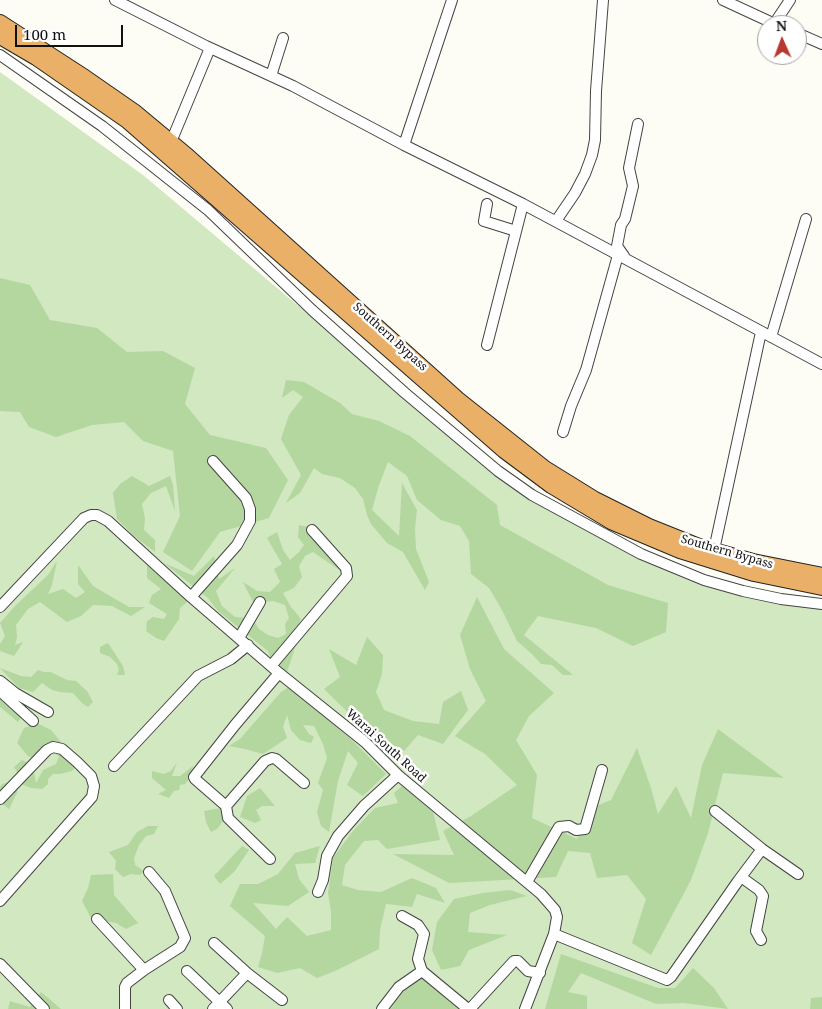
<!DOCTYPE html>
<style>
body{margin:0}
#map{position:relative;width:822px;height:1009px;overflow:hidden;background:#fefdf5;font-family:"Noto Serif",serif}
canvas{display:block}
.north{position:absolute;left:757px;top:15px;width:50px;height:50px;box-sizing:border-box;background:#fff;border:1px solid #a0a0a0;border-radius:50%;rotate:358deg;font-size:14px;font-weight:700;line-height:20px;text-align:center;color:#111}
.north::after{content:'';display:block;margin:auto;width:18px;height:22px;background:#b83731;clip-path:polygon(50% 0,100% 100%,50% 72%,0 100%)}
.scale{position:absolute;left:15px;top:25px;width:108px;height:22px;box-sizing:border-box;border:2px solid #111;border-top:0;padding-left:6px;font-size:15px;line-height:18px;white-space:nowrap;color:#111;-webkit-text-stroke:4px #fff;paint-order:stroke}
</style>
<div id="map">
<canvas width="822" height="1009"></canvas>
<div class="north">N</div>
<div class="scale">100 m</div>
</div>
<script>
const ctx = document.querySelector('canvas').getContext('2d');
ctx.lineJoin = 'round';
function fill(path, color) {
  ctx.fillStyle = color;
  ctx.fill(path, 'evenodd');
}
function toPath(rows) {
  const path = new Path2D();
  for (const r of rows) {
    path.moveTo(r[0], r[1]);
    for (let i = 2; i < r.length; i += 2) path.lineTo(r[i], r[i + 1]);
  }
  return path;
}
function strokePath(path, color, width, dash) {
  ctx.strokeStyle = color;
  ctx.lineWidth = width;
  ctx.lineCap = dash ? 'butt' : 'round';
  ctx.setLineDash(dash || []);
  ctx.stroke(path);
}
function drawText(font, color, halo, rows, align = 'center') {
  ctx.font = font + ' "Noto Serif",serif';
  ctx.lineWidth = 5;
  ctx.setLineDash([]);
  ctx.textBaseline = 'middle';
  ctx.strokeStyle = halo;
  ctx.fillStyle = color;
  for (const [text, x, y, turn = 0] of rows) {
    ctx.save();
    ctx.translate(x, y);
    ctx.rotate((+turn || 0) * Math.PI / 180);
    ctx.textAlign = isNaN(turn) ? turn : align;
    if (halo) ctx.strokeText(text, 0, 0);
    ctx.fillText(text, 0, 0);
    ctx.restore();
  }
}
fill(toPath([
 [0,72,143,175,295,303,430,412,558,511,729,588,822,604,822,1009,0,1009]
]), '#d1e8c0');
fill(toPath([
 [0,278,30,285,50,320,97,328,127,352,163,351,195,368,185,404,210,435,266,448,288,480,269,518,220,532,192,571,163,552,180,516,173,451,143,441,124,422,92,425,56,437,29,427,20,412,0,411],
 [286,380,304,382,340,403,352,414,379,421,410,436,497,505,500,525,608,585,668,603,666,632,633,646,596,628,538,616,524,635,573,675,563,675,552,665,541,664,532,654,517,641,502,610,489,588,471,574,469,541,460,526,441,520,417,500,407,476,388,462,379,485,372,510,399,536,402,483,417,510,415,529,416,549,429,582,425,590,403,552,387,543,371,524,367,515,363,499,355,488,340,478,322,474,314,468,300,493,286,503,301,475,281,439,289,415,303,397,293,390,282,398],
 [132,476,149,486,170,476,173,485,175,511,166,486,151,493,142,504,145,518,144,530,155,540,155,552,134,536,117,519,113,493,120,484],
 [299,525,309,527,312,538,341,571,313,552,305,556,299,566,302,577,294,588,283,593,291,607,301,619,293,636,296,645,287,672,271,660,268,651,218,611,208,598,164,563,194,576,214,556,219,579,235,568,216,591,222,606,235,617,252,618,259,629,268,635,278,638,286,634,285,624,289,618,285,605,273,601,254,604,243,582,257,591,270,592,280,582,274,569,282,564,267,538,277,532,283,550,290,560,299,552,304,545,298,537],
 [57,561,52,585,48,594,63,589,76,598,85,592,78,584,78,565,93,586,129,607,145,607,131,616,112,606,93,605,81,616,67,622,40,602,28,609,16,625,17,637,15,645,23,642,14,656,0,651,0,644,5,636,0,623,15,606,48,575],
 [147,565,188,601,180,608,179,619,164,641,156,638,146,631,147,621,153,617,164,619,167,614,149,603,152,595,161,589,147,578],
 [477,597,504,649,554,693,529,716,516,740,537,775,532,818,577,839,589,809,611,800,637,748,651,788,658,814,676,786,691,818,702,765,718,729,784,778,723,773,708,833,691,880,651,955,632,943,646,899,627,875,597,878,590,853,568,851,556,877,449,883,393,854,454,855,443,831,471,816,517,785,485,754,455,736,486,701,470,669,460,635],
 [367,637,383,655,382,674,376,692,384,710,413,721,439,724,443,702,461,691,468,710,443,744,418,735,404,751,381,745,324,689,340,677,329,649,356,665],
 [108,643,123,666,125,675,117,675,119,670,117,664,110,657,100,653,100,647],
 [0,668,21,676,31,677,38,670,44,672,51,672,67,680,76,681,87,691,93,702,88,707,82,703,73,693,60,692,52,690,42,683,33,692,19,688],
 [289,687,352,740,386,774,363,796,347,785,358,763,348,751,338,781,329,832,321,826,317,812,323,790,318,783,327,758,323,744,314,726,303,725,309,734,314,737,311,743,300,740,291,730,287,715,283,727,287,738,263,754,245,749,229,746,240,739,281,692],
 [0,697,24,714,18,722,0,707],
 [37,723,51,730,65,747,76,767,72,771,60,774,53,774,48,779,48,784,42,789,31,788,21,784,18,788,17,793,9,809,0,802,0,787,2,784,13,781,19,775,14,767,22,760,28,763,34,773,36,783,43,770,56,764,59,757,53,751,35,759,28,756,17,743,24,728],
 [177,762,172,776,180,776,193,766,191,777,185,784,180,785,179,790,174,791,169,798,158,794,166,790,152,778,152,771,164,774,171,771],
 [402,786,433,812,440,840,387,849,378,840,364,841,345,865,342,885,358,890,381,892,412,878,436,888,445,903,417,894,412,907,386,904,380,930,379,949,335,971,317,978,300,968,277,973,258,967,262,953,265,936,230,906,240,884,258,884,278,874,295,853,320,846,315,863,295,864,299,879,309,892,288,906,253,903,276,929,287,917,307,936,331,930,331,912,328,893,333,858,352,832,375,808,398,803,394,793],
 [260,788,275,806,262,806,256,810,261,820,255,823,240,817,247,796],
 [221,808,223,821,217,829,211,832,206,822,204,811],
 [148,826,158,826,154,834,146,836,139,845,134,858,135,865,144,871,140,875,131,874,123,877,115,869,116,861,109,852,128,845,137,832],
 [242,846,249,850,234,872,220,884,214,876],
 [113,874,114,895,138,923,126,929,116,923,91,918,82,901,88,888,91,875],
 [510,890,527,896,490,905,470,913,468,932,507,935,469,950,460,966,441,970,432,950,437,922,454,899,483,893],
 [561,954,658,988,675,988,693,968,714,988,728,1009,684,1003,656,1004,581,973,568,992,587,996,587,1009,545,1009],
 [424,975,462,1009,387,1009,389,1003],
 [41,992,61,1009,8,1009,10,1001,30,1007],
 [822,997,822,1009,810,1009,811,998]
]), '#b4d7a0');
const minor = toPath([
 [115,0,206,46,293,86,404,145,523,204,822,364],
 [723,0,777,25],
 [774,24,790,0],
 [797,33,822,44],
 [0,55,102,126,208,210,312,310,405,393,498,471,532,495,641,554,704,580,743,591,781,599,822,604],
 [271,76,283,38],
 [171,142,210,48],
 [404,145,452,0],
 [487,204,484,221,516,231],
 [556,221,575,193,585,174,592,155,595,140,596,91,603,0],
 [624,256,617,246,621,225,625,219,633,186,629,168,638,124],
 [771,337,806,219],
 [487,345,523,204],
 [563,432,571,406,586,370,618,255],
 [714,550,761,332],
 [191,597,237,545,250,521,250,509,246,498,213,461],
 [0,607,84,518,91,515,97,515,108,521,191,597,279,673,365,742,398,775,541,894,555,910,557,917,554,934,525,1009],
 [239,638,260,602],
 [271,666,347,576,346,568,312,530],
 [0,681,15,693,48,712],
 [0,691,33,721],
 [114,766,198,676,231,659,248,645],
 [0,799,47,750,53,747,62,749,77,762,91,776,94,786,92,797,0,901],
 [226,806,265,761,272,758,276,759,304,783],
 [715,811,762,849,798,874],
 [270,859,228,818,226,806,195,779,194,777,235,725,279,673],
 [741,877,759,890,763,896,756,931,761,940],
 [527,882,559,827,569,826,576,830,585,829,602,770],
 [318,892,323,880,327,856,338,836,364,806,398,775],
 [402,916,418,925,424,934,418,959,422,971,468,1009],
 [97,919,144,970,127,983,125,987,125,1009],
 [554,934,667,980,671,977,738,881,762,849],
 [214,943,247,973,282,1000],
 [0,964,44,1009],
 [144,970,180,947,185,938,165,891,149,872],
 [187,971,227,1009],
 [169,1000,177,1009],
 [213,1009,247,973],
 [382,1009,399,987,422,971],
 [470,1009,514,961,518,961,528,971,540,973]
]);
const highway = toPath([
 [0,22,85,77,134,111,188,156,458,399,545,468,595,499,649,526,699,546,753,561,822,575],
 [0,37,36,58,127,121,504,451,551,486,611,522,680,551,754,574,822,588]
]);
strokePath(minor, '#444', 12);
strokePath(highway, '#222', 16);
strokePath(minor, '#fff', 10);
strokePath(highway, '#eab067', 14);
drawText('12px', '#111', '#fff', [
 ["Southern Bypass",390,337,42],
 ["Southern Bypass",727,552,16],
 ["Warai South Road",386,746,42]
]);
</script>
